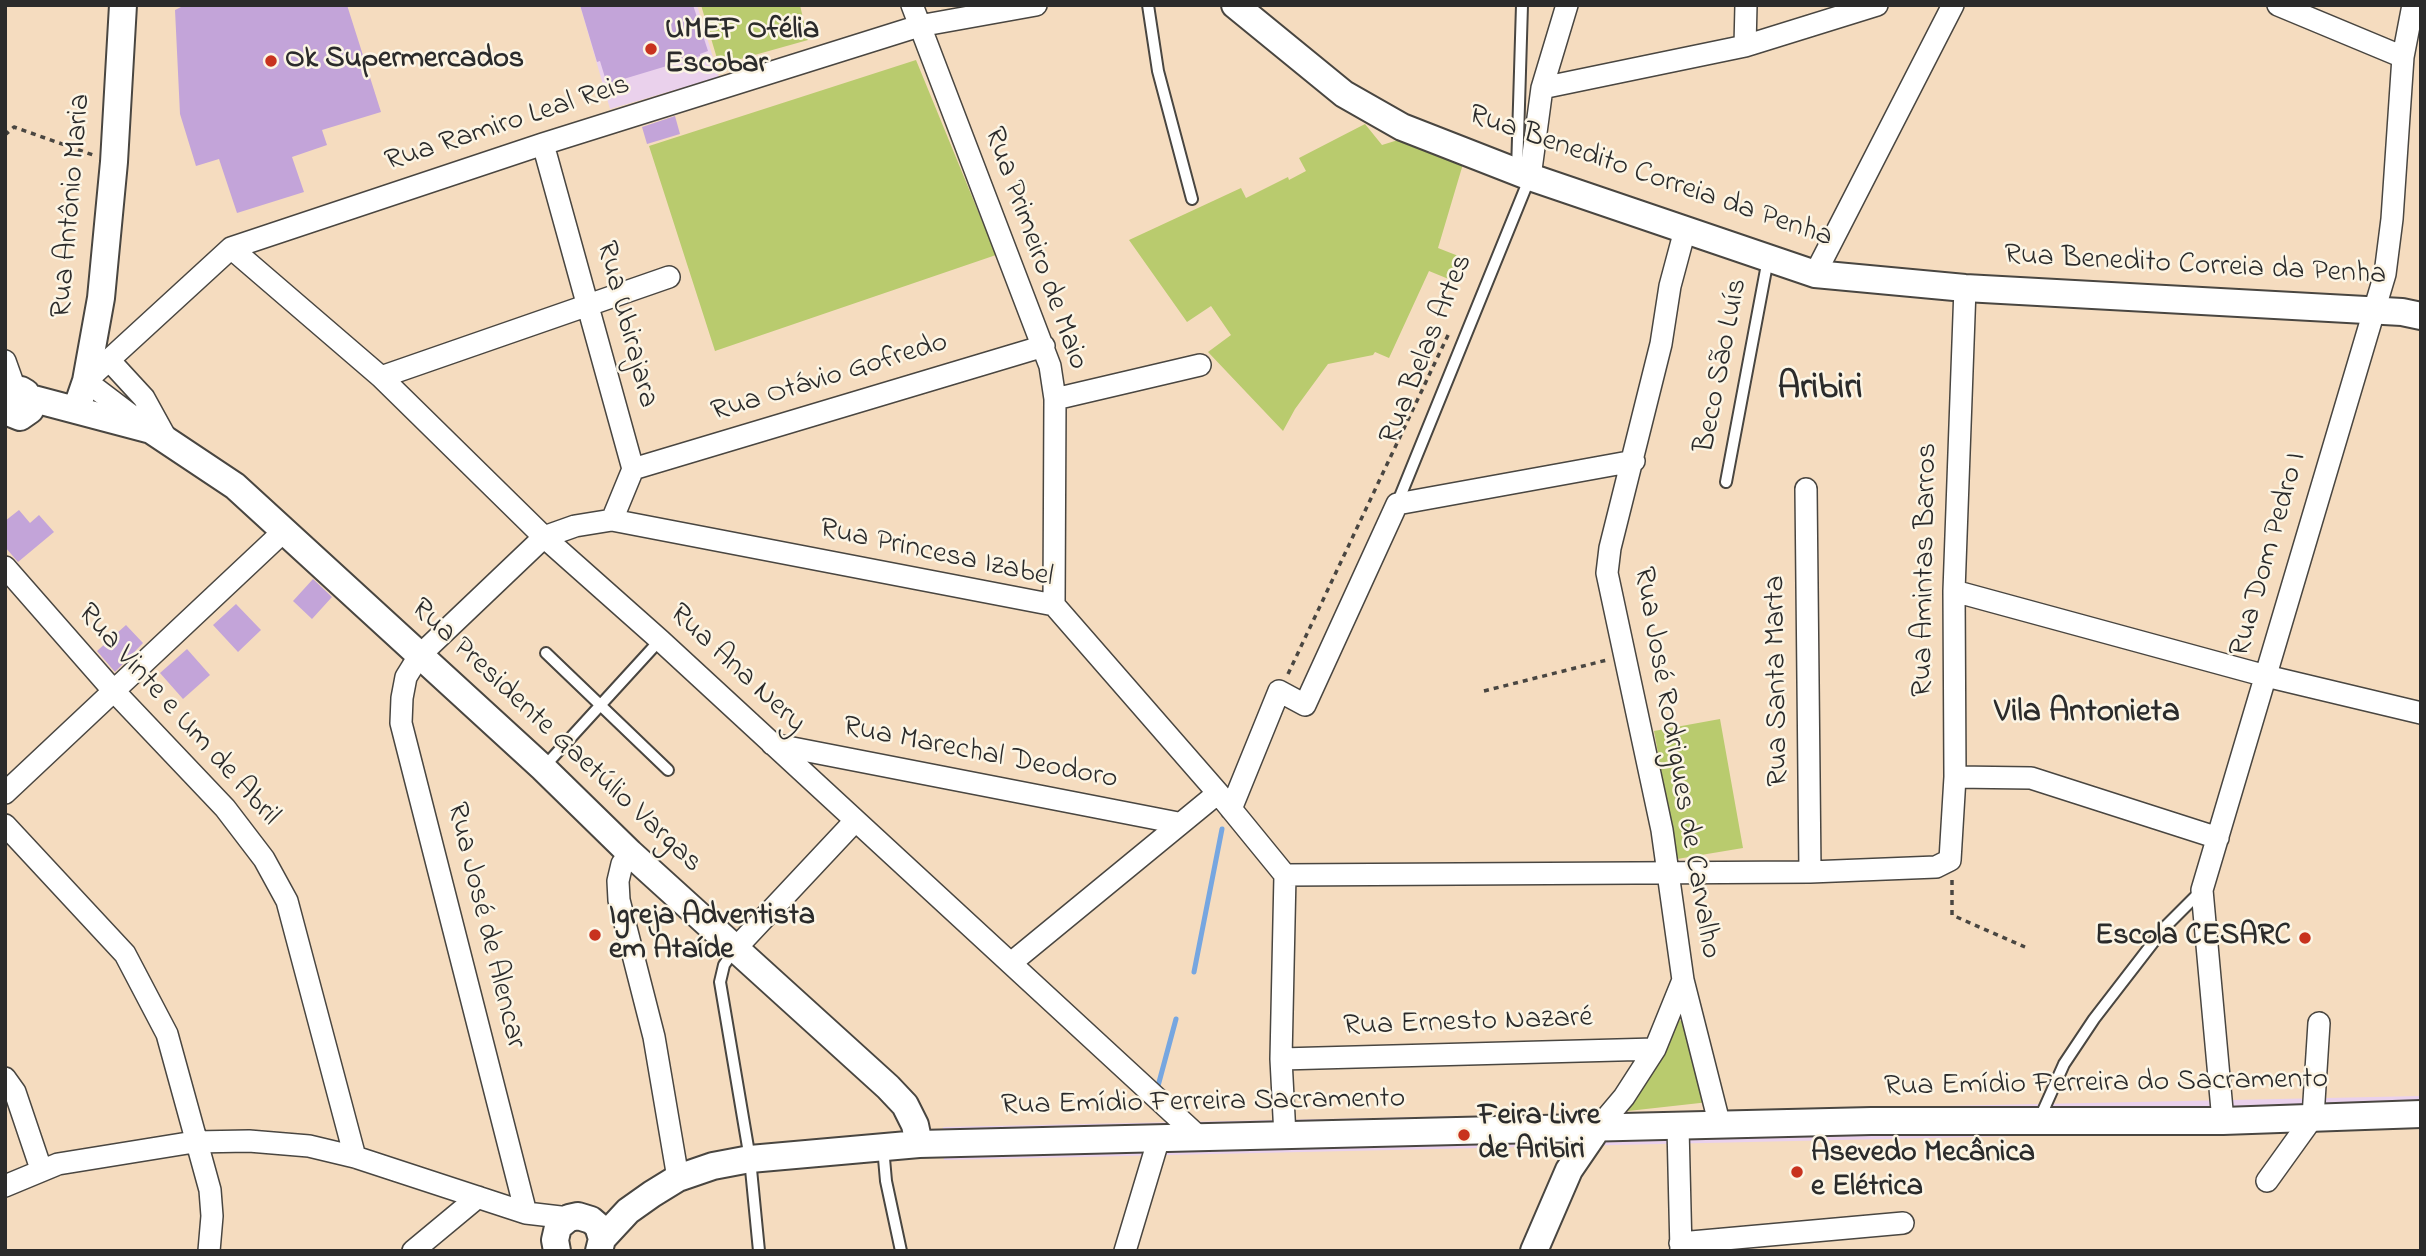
<!DOCTYPE html>
<meta charset="utf-8">
<style>
body{margin:0}
#map{position:relative;width:2426px;height:1256px;overflow:hidden;background:#f5dcbf;font-family:"Indie Flower",sans-serif}
canvas{display:block}
.frame{position:absolute;inset:0;border:7px solid #2b2b2b;pointer-events:none}
</style>
<div id="map">
<canvas width="2426" height="1256"></canvas>
<div class="frame"></div>
</div>
<script>
const ctx = document.querySelector('canvas').getContext('2d');
ctx.lineJoin = 'round';
function fill(path, color) {
  ctx.fillStyle = color;
  ctx.fill(path, 'evenodd');
}
function toPath(rows) {
  const path = new Path2D();
  for (const r of rows) {
    path.moveTo(r[0], r[1]);
    for (let i = 2; i < r.length; i += 2) path.lineTo(r[i], r[i + 1]);
  }
  return path;
}
function strokePath(path, color, width, dash) {
  ctx.strokeStyle = color;
  ctx.lineWidth = width;
  ctx.lineCap = dash ? 'butt' : 'round';
  ctx.setLineDash(dash || []);
  ctx.stroke(path);
}
function drawText(font, color, halo, rows, align = 'center') {
  ctx.font = font + ' "Indie Flower",sans-serif';
  ctx.lineWidth = 5;
  ctx.setLineDash([]);
  ctx.textBaseline = 'middle';
  ctx.strokeStyle = halo;
  ctx.fillStyle = color;
  for (const [text, x, y, turn = 0] of rows) {
    ctx.save();
    ctx.translate(x, y);
    ctx.rotate((+turn || 0) * Math.PI / 180);
    ctx.textAlign = isNaN(turn) ? turn : align;
    if (halo) ctx.strokeText(text, 0, 0);
    ctx.fillText(text, 0, 0);
    ctx.restore();
  }
}
fill(toPath([
 [580,5,697,5,719,77,610,109],
 [2421,1096,2421,1127,944,1160,943,1127]
]), '#ead1ec');
fill(toPath([
 [701,5,800,5,808,40,719,65],
 [916,60,996,255,715,351,649,146],
 [1365,124,1382,145,1398,140,1463,164,1438,248,1461,257,1451,280,1429,271,1389,358,1375,352,1373,355,1328,364,1295,409,1283,431,1208,352,1231,335,1211,306,1187,322,1129,240,1241,188,1246,198,1288,177,1289,180,1306,171,1299,158],
 [1720,719,1743,848,1677,859,1654,731],
 [1674,1019,1690,1023,1709,1102,1619,1112]
]), '#b9cb6e');
strokePath(toPath([
 [1194,972,1222,829],
 [1158,1086,1176,1019]
]), '#76a6e0', 5);
fill(toPath([
 [185,5,347,5,381,112,322,130,327,145,292,157,304,192,237,213,219,159,196,166,180,114,175,10],
 [580,5,693,5,708,51,700,54,700,56,607,84,600,61,597,62],
 [675,116,680,134,647,144,642,127],
 [19,510,30,523,39,515,54,532,18,562,5,547,5,521],
 [313,579,332,597,312,619,293,601],
 [236,604,261,630,238,652,213,625],
 [126,625,143,643,115,672,97,651],
 [187,649,210,675,183,699,160,673]
]), '#c3a4d9');
const service = toPath([
 [1148,5,1158,71,1192,199],
 [1517,171,1522,5],
 [1726,482,1768,259],
 [1397,504,1530,177],
 [546,653,668,770],
 [543,768,660,640],
 [735,949,724,965,720,982,750,1159,759,1251],
 [2039,1120,2064,1064,2094,1019,2165,927,2200,892],
 [883,1147,886,1181,901,1251]
]);
const minor = toPath([
 [912,5,1050,366,1055,399,1054,605],
 [2278,5,2403,57],
 [1745,46,1746,5],
 [1542,88,1745,46,1877,5],
 [543,144,633,469,612,520],
 [1530,177,1542,88,1567,5],
 [1685,230,1670,286,1661,344,1610,548,1607,573,1662,830,1683,980,1720,1126],
 [231,248,381,377,544,537,660,640,1199,1137],
 [1815,274,1953,5],
 [109,360,144,398,166,438],
 [5,361,15,389],
 [381,377,669,277],
 [1055,399,1200,365],
 [144,425,86,381,231,248,543,144,919,26,1036,5],
 [633,469,1044,346],
 [1806,489,1810,872],
 [5,567,112,689,225,808,264,859,287,901,355,1157],
 [1954,591,2266,676,2421,713],
 [772,744,1178,823],
 [1955,777,2031,778,2218,838],
 [5,793,284,531],
 [1231,809,1279,691,1305,705,1397,504,1634,461],
 [5,825,125,954,167,1034,210,1190,212,1216,209,1251],
 [630,853,622,864,618,881,619,900,654,1037,678,1178],
 [1285,875,1810,872,1936,867,1950,860,1955,777,1954,591,1965,288],
 [1285,875,1281,1059,1285,1136],
 [735,949,855,821],
 [1011,963,1218,793],
 [1281,1059,1655,1049],
 [5,1078,15,1092,41,1169],
 [2223,1121,2202,890,2385,274,2392,219,2403,57,2413,5],
 [1678,1127,1681,1251],
 [1597,1129,1624,1097,1655,1049,1683,980],
 [2267,1181,2313,1117,2319,1023],
 [5,1186,58,1164,194,1142,249,1141,309,1146,355,1157,526,1213,569,1218],
 [526,1213,401,723,402,698,406,677,419,656,544,537,575,526,612,520,1054,605,1218,793,1285,875],
 [1680,1243,1903,1223],
 [413,1251,478,1197],
 [1125,1251,1159,1138]
]);
const tertiary = toPath([
 [1235,5,1344,94,1402,127,1530,177,1815,274,1965,288,2402,312,2421,316],
 [5,396,15,389,21,390,26,393,31,404,30,410,20,417,5,411],
 [30,398,151,430,235,486,543,768,630,853,888,1087,905,1105,915,1125,919,1144],
 [76,410,86,381,101,298,114,162,123,5],
 [602,1239,628,1211,652,1194,678,1178,713,1166,750,1159,919,1144,1871,1121,2223,1121,2421,1114],
 [557,1251,555,1240,558,1227,569,1218,578,1216,591,1220,598,1226,602,1239,599,1251],
 [1534,1251,1569,1170,1597,1129]
]);
strokePath(service, '#494641', 14);
strokePath(minor, '#494641', 24);
strokePath(tertiary, '#494641', 30);
strokePath(toPath([
 [5,135,14,127,93,155],
 [1288,674,1449,333],
 [1484,691,1607,660],
 [1952,880,1952,915,2025,947]
]), '#494641', 3.5, [5, 5]);
strokePath(service, '#fff', 10);
strokePath(minor, '#fff', 21);
strokePath(tertiary, '#fff', 26);
for (const [x, y, r, color] of [
 [651,49,7,"#c8321e"],
 [271,61,7,"#c8321e"],
 [595,935,7,"#c8321e"],
 [2305,938,7,"#c8321e"],
 [1464,1135,7,"#c8321e"],
 [1797,1172,7,"#c8321e"]
]) {
  const dot = new Path2D();
  dot.arc(x, y, r, 0, 2 * Math.PI);
  ctx.fillStyle = color;
  ctx.fill(dot);
  strokePath(dot, '#fcf5e5', 2.5);
}
drawText('bold 30px', '#2b2b2b', '#fcf5e5', [
 ["UMEF Ofélia",665,32],
 ["Escobar",665,66],
 ["Ok Supermercados",285,61],
 ["Igreja Adventista",609,918],
 ["em Ataíde",609,952],
 ["Escola CESARC",2291,938,"right"],
 ["Feira Livre",1478,1118],
 ["de Aribiri",1478,1152],
 ["Asevedo Mecânica",1811,1155],
 ["e Elétrica",1811,1189]
], 'left');
drawText('30px', '#2b2b2b', '#fcf5e5', [
 ["Rua Ramiro Leal Reis",508,125,-18],
 ["Rua Benedito Correia da Penha",1650,178,19],
 ["Rua Antônio Maria",73,206,-85],
 ["Rua Primeiro de Maio",1034,249,70],
 ["Rua Benedito Correia da Penha",2195,267,3],
 ["Rua Ubirajara",625,325,75],
 ["Rua Belas Artes",1428,350,-68],
 ["Beco São Luís",1723,366,-79],
 ["Rua Otávio Gofredo",830,379,-17],
 ["Rua Princesa Izabel",936,555,12],
 ["Rua Dom Pedro I",2270,555,-74],
 ["Rua Amintas Barros",1927,570,-89],
 ["Rua Ana Nery",736,670,43],
 ["Rua Santa Marta",1779,681,-91],
 ["Rua Vinte e Um de Abril",177,716,48],
 ["Rua Presidente Gaetúlio Vargas",555,737,43],
 ["Rua Marechal Deodoro",980,755,11],
 ["Rua José Rodrigues de Carvalho",1675,763,80],
 ["Rua José de Alencar",484,926,76],
 ["Rua Ernesto Nazaré",1468,1024,-2],
 ["Rua Emídio Ferreira do Sacramento",2106,1085,-1],
 ["Rua Emídio Ferreira Sacramento",1203,1104,-1]
]);
drawText('bold 33px', '#2b2b2b', '#fcf5e5', [
 ["Vila Antonieta",2087,715]
]);
drawText('bold 37px', '#2b2b2b', '#fcf5e5', [
 ["Aribiri",1820,391]
]);
</script>
